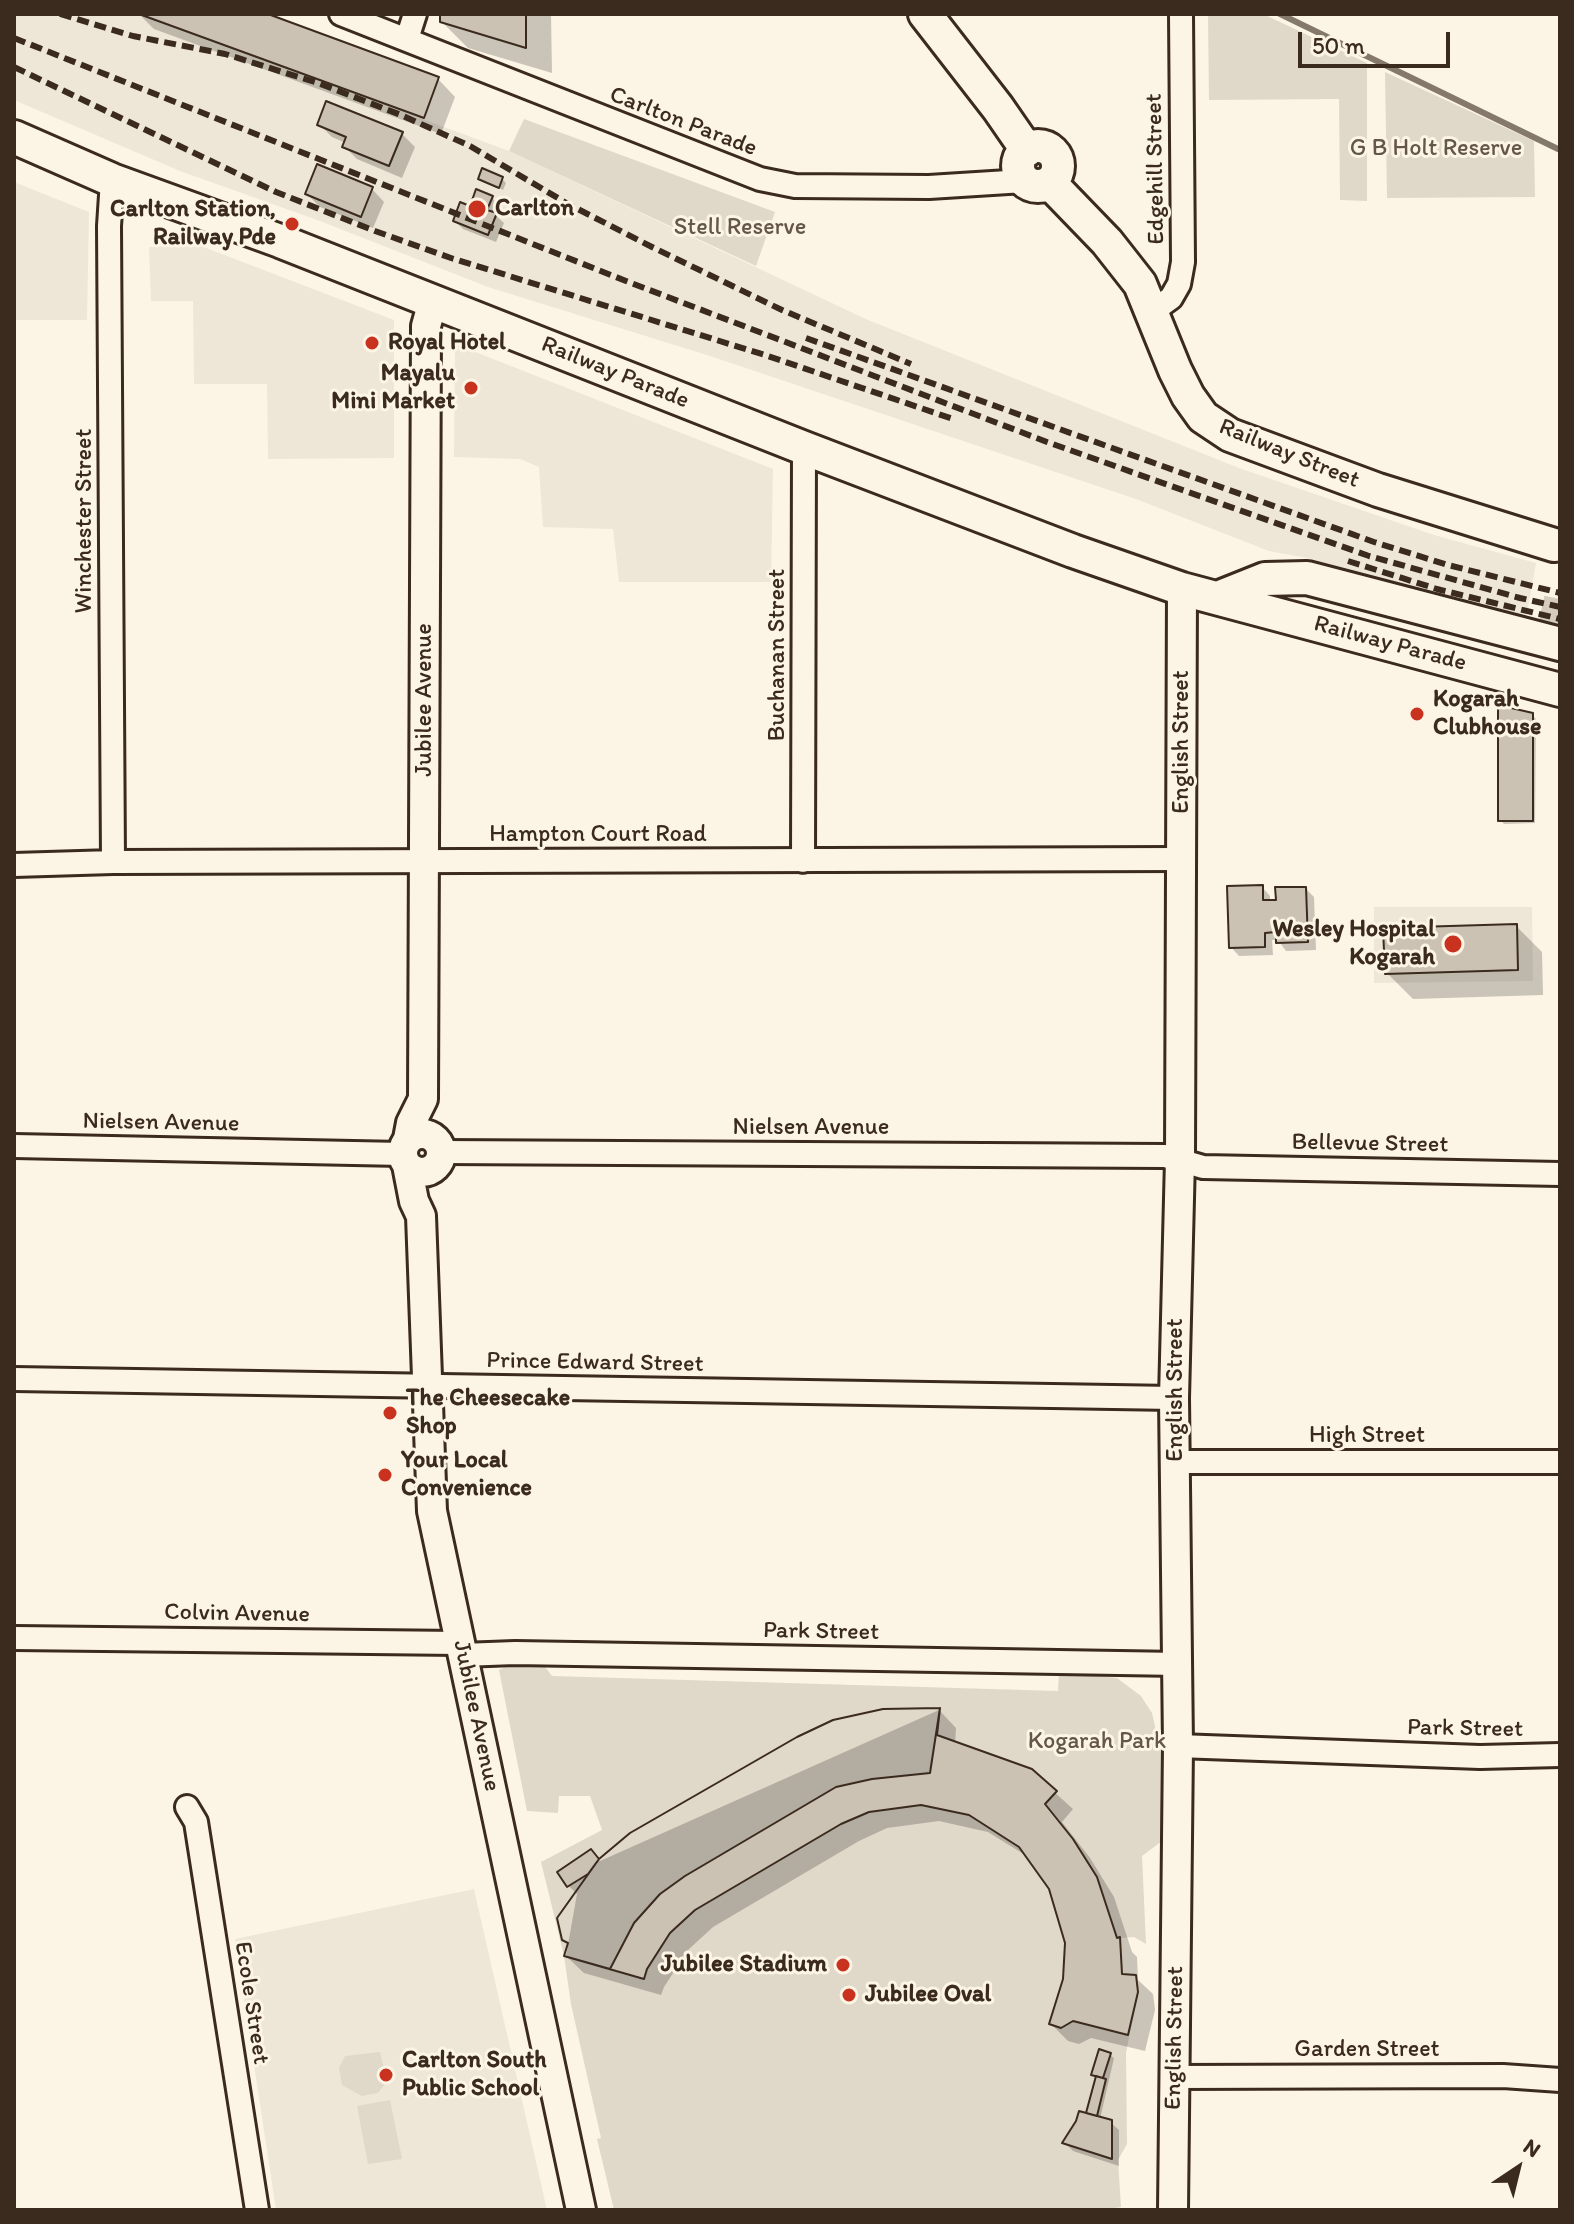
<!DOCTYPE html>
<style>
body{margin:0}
#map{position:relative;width:1574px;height:2224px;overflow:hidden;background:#fcf5e5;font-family:Itim,sans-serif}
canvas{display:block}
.frame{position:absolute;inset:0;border:16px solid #3b2a1e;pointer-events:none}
.north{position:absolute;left:1478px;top:2128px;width:80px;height:80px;-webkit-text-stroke:6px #fcf5e5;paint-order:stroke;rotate:35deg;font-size:22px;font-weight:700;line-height:32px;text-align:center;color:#3b2a1e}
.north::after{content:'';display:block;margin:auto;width:28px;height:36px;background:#3b2a1e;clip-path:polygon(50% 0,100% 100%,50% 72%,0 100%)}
.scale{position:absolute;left:1298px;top:32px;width:152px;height:36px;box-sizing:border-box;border:4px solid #3b2a1e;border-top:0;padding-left:10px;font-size:24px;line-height:28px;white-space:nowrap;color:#3b2a1e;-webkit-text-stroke:6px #fcf5e5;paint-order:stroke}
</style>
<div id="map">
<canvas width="1574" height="2224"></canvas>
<div class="frame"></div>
<div class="north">N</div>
<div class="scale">50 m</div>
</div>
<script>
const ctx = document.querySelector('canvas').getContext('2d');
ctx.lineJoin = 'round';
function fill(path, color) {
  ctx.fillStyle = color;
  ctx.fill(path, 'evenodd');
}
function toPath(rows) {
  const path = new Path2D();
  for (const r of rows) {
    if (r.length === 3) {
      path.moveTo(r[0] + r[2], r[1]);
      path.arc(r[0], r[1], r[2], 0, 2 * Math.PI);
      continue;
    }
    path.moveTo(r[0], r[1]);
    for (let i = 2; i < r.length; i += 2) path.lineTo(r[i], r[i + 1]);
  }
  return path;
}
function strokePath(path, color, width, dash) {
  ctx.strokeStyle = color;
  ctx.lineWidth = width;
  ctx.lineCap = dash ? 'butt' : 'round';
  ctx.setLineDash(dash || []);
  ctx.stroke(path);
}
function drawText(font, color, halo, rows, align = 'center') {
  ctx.font = font + ' Itim,sans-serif';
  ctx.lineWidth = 6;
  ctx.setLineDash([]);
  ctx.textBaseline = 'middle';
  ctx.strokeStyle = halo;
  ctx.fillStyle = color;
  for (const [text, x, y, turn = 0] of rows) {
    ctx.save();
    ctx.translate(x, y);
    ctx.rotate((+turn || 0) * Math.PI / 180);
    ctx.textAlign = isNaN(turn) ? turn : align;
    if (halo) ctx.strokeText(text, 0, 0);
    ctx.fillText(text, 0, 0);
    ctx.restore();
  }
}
fill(toPath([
 [14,14,139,14,509,151,868,320,1239,468,1434,535,1536,563,1525,624,1429,600,1307,558,1269,551,1136,499,710,356,488,287,320,221,180,171,14,100],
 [14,182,89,212,87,320,14,320],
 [201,246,394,320,394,458,268,459,267,384,194,384,193,301,151,301,149,247],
 [455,344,773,469,771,582,619,582,613,529,543,527,539,467,520,459,454,457],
 [1374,907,1532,907,1533,981,1374,983],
 [474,1889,547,2210,276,2210,235,1939]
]), '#eee6d6');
fill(toPath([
 [1208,14,1263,14,1367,63,1367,201,1340,200,1339,99,1209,100],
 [1385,72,1534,141,1535,197,1387,198],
 [524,119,775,212,756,266,509,151],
 [542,1663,552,1676,1058,1691,1059,1672,1117,1678,1141,1696,1152,1713,1166,1775,1162,1841,1142,1856,1146,1944,1134,1937,1120,1938,1122,1974,1136,1975,1138,1992,1126,2053,1127,2144,1118,2160,1121,2207,1102,2210,614,2210,597,2139,601,2138,571,2004,564,1956,541,1862,602,1830,590,1796,559,1796,558,1813,527,1811,499,1670,509,1665],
 [380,2052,387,2081,378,2093,362,2096,342,2085,339,2068,345,2056],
 [390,2100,402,2159,368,2164,357,2106]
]), '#e0d8c8');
fill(toPath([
 [139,14,262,14,438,79,455,97,441,134,154,29],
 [442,14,551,14,552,73,468,48,442,22],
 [319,124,402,134,415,147,402,178,357,159,344,146,346,143,332,137],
 [480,178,502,179,506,183,503,190],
 [372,189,384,202,373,228,320,207,307,194],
 [492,198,500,206,496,216,504,223,496,242,463,229,455,221],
 [1532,715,1536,719,1535,823,1504,824,1500,820],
 [1262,887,1270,896,1270,902,1278,902,1306,889,1314,897,1316,950,1286,951,1278,940,1272,940,1273,955,1239,956,1231,947],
 [1516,926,1542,952,1543,995,1413,999,1387,973],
 [939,1710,956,1728,955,1744,1031,1771,1073,1809,1062,1822,1090,1858,1114,1897,1132,1952,1137,1957,1138,1980,1153,1994,1155,2010,1145,2051,1091,2038,1079,2044,1068,2041,1051,2024,1065,1980,1067,1943,1051,1888,1030,1858,988,1832,939,1821,887,1828,859,1841,713,1927,688,1950,664,1987,661,1995,584,1973,566,1956,577,1894,568,1885,591,1852,600,1861],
 [1110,2055,1114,2058,1100,2119,1110,2122,1119,2130,1119,2166,1073,2151,1065,2143,1088,2116,1098,2078,1093,2074]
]), '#0003');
strokePath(toPath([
 [1280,14,1558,149]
]), '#85796b', 6);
const building = toPath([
 [139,14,268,14,439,77,424,118,139,14],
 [440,14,526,14,526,48,440,22,440,14],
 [326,101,403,132,389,166,342,147,346,137,317,125,326,101],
 [317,164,373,187,361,217,305,194,317,164],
 [482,168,503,177,499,188,478,179,482,168],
 [476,189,493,196,487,210,497,213,488,235,453,221,460,202,470,206,476,189],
 [1498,705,1533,713,1533,821,1498,821,1498,705],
 [1263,885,1263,900,1276,900,1275,887,1306,887,1308,942,1276,943,1276,932,1265,933,1265,947,1229,948,1227,886,1263,885],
 [1517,924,1518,970,1385,974,1383,928,1517,924],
 [940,1708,937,1735,1032,1769,1057,1791,1045,1804,1073,1839,1097,1877,1117,1938,1120,1937,1122,1974,1136,1975,1138,1992,1128,2035,1073,2021,1061,2028,1049,2024,1063,1979,1065,1943,1049,1889,1019,1847,969,1815,921,1805,869,1812,841,1824,695,1910,670,1933,647,1969,644,1979,564,1956,568,1943,562,1940,557,1918,599,1859,630,1833,797,1737,833,1720,883,1709,940,1708],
 [940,1708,930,1773,872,1779,836,1787,685,1876,660,1894,634,1923,610,1969,564,1956,568,1943,562,1940,557,1918,599,1859,630,1833,797,1737,833,1720,883,1709,940,1708],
 [591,1849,599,1859,588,1874,567,1887,557,1872,591,1849],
 [1099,2049,1111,2053,1103,2078,1091,2075,1099,2049],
 [1096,2076,1106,2079,1097,2116,1086,2113,1096,2076],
 [1079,2111,1112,2120,1112,2159,1062,2143,1076,2121,1079,2111]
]);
fill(building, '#ccc2b3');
strokePath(building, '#3b2a1e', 2);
strokePath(toPath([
 [1554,628,1560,599]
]), '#d5ccbd', 32, [32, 16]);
const minor = toPath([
 [341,14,760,179,795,186,929,187,1024,181],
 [407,39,415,14],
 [112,180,109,226,113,862],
 [1153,311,1171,298,1179,284,1183,262,1181,14],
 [803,861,804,448],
 [14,865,113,862,1181,859],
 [14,1146,402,1154],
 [441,1152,1165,1156,1203,1167,1560,1174],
 [14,1379,1174,1398],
 [1175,1462,1560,1462],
 [14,1638,459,1643],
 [462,1655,515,1653,1179,1664],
 [1178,1746,1480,1757,1560,1755],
 [187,1807,196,1822,257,2210],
 [1174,2077,1503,2076,1560,2080]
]);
const tertiary = toPath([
 [422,1153,19],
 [408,1139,411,1123,423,1099,426,326,433,301],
 [407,1165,414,1201,421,1216,432,1511,581,2210],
 [1173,2210,1178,1746,1174,1398,1180,1159,1182,589]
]);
const secondary = toPath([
 [925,14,998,108,1027,150],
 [14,137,112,180,280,241,804,448,1073,551,1182,589,1560,690],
 [1038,166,20],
 [1050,183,1107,242,1140,284,1175,370,1188,396,1203,417,1230,435,1378,490,1554,545],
 [1220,597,1265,579,1307,578,1560,644]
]);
strokePath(minor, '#3b2a1e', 28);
strokePath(tertiary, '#3b2a1e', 34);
strokePath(secondary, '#3b2a1e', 38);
strokePath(minor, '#fcf5e5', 22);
strokePath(tertiary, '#fcf5e5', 28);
strokePath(secondary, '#fcf5e5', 32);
strokePath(toPath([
 [60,14,133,36,225,54,318,83,401,115,470,146,568,204,652,247,782,310,911,364],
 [14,38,626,281,1047,442,1369,556,1520,598,1560,607],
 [14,67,276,192,375,231,451,258,765,355,953,419],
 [806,338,1374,542,1448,565,1560,593],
 [1348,561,1437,589,1560,619]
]), '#3b2a1e', 6, [12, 6]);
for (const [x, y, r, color] of [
 [477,209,10,"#c8321e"],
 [292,224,8,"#c8321e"],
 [372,343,8,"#c8321e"],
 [471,388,8,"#c8321e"],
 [1417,714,8,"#c8321e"],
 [1453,944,10,"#c8321e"],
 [390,1413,8,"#c8321e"],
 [385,1475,8,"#c8321e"],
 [843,1965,8,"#c8321e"],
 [849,1995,8,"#c8321e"],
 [386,2075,8,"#c8321e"]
]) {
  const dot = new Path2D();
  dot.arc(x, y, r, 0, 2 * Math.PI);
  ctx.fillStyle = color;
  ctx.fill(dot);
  strokePath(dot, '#fcf5e5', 3);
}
drawText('24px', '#3b2a1e', '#fcf5e5', [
 ["Carlton Parade",683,122,21],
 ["Edgehill Street",1156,169,-91],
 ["Railway Parade",615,373,22],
 ["Railway Street",1289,454,22],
 ["Winchester Street",85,521,-90],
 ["Railway Parade",1390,644,15],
 ["Buchanan Street",778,655,-90],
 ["Jubilee Avenue",425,700,-90],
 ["English Street",1182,742,-90],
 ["Hampton Court Road",598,835],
 ["Nielsen Avenue",161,1123,1],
 ["Nielsen Avenue",811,1128],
 ["Bellevue Street",1370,1144,1],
 ["Prince Edward Street",595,1363,1],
 ["English Street",1176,1390,-90],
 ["High Street",1367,1436],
 ["Colvin Avenue",237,1614,1],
 ["Park Street",821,1632,1],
 ["Jubilee Avenue",476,1716,78],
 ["Park Street",1465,1729,1],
 ["Ecole Street",251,2003,81],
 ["English Street",1175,2038,-89],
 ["Garden Street",1367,2050]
]);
drawText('24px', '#645648', '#fcf5e5', [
 ["G B Holt Reserve",1436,149],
 ["Stell Reserve",740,228],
 ["Kogarah Park",1097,1742]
]);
drawText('bold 24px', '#3b2a1e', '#fcf5e5', [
 ["Carlton",495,209],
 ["Carlton Station,",276,210,"right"],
 ["Railway Pde",276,238,"right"],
 ["Royal Hotel",388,343],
 ["Mayalu",455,374,"right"],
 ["Mini Market",455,402,"right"],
 ["Kogarah",1433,700],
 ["Clubhouse",1433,728],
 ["Wesley Hospital",1435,930,"right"],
 ["Kogarah",1435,958,"right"],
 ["The Cheesecake",406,1399],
 ["Shop",406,1427],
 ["Your Local",401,1461],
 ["Convenience",401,1489],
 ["Jubilee Stadium",827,1965,"right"],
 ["Jubilee Oval",865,1995],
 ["Carlton South",402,2061],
 ["Public School",402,2089]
], 'left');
</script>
